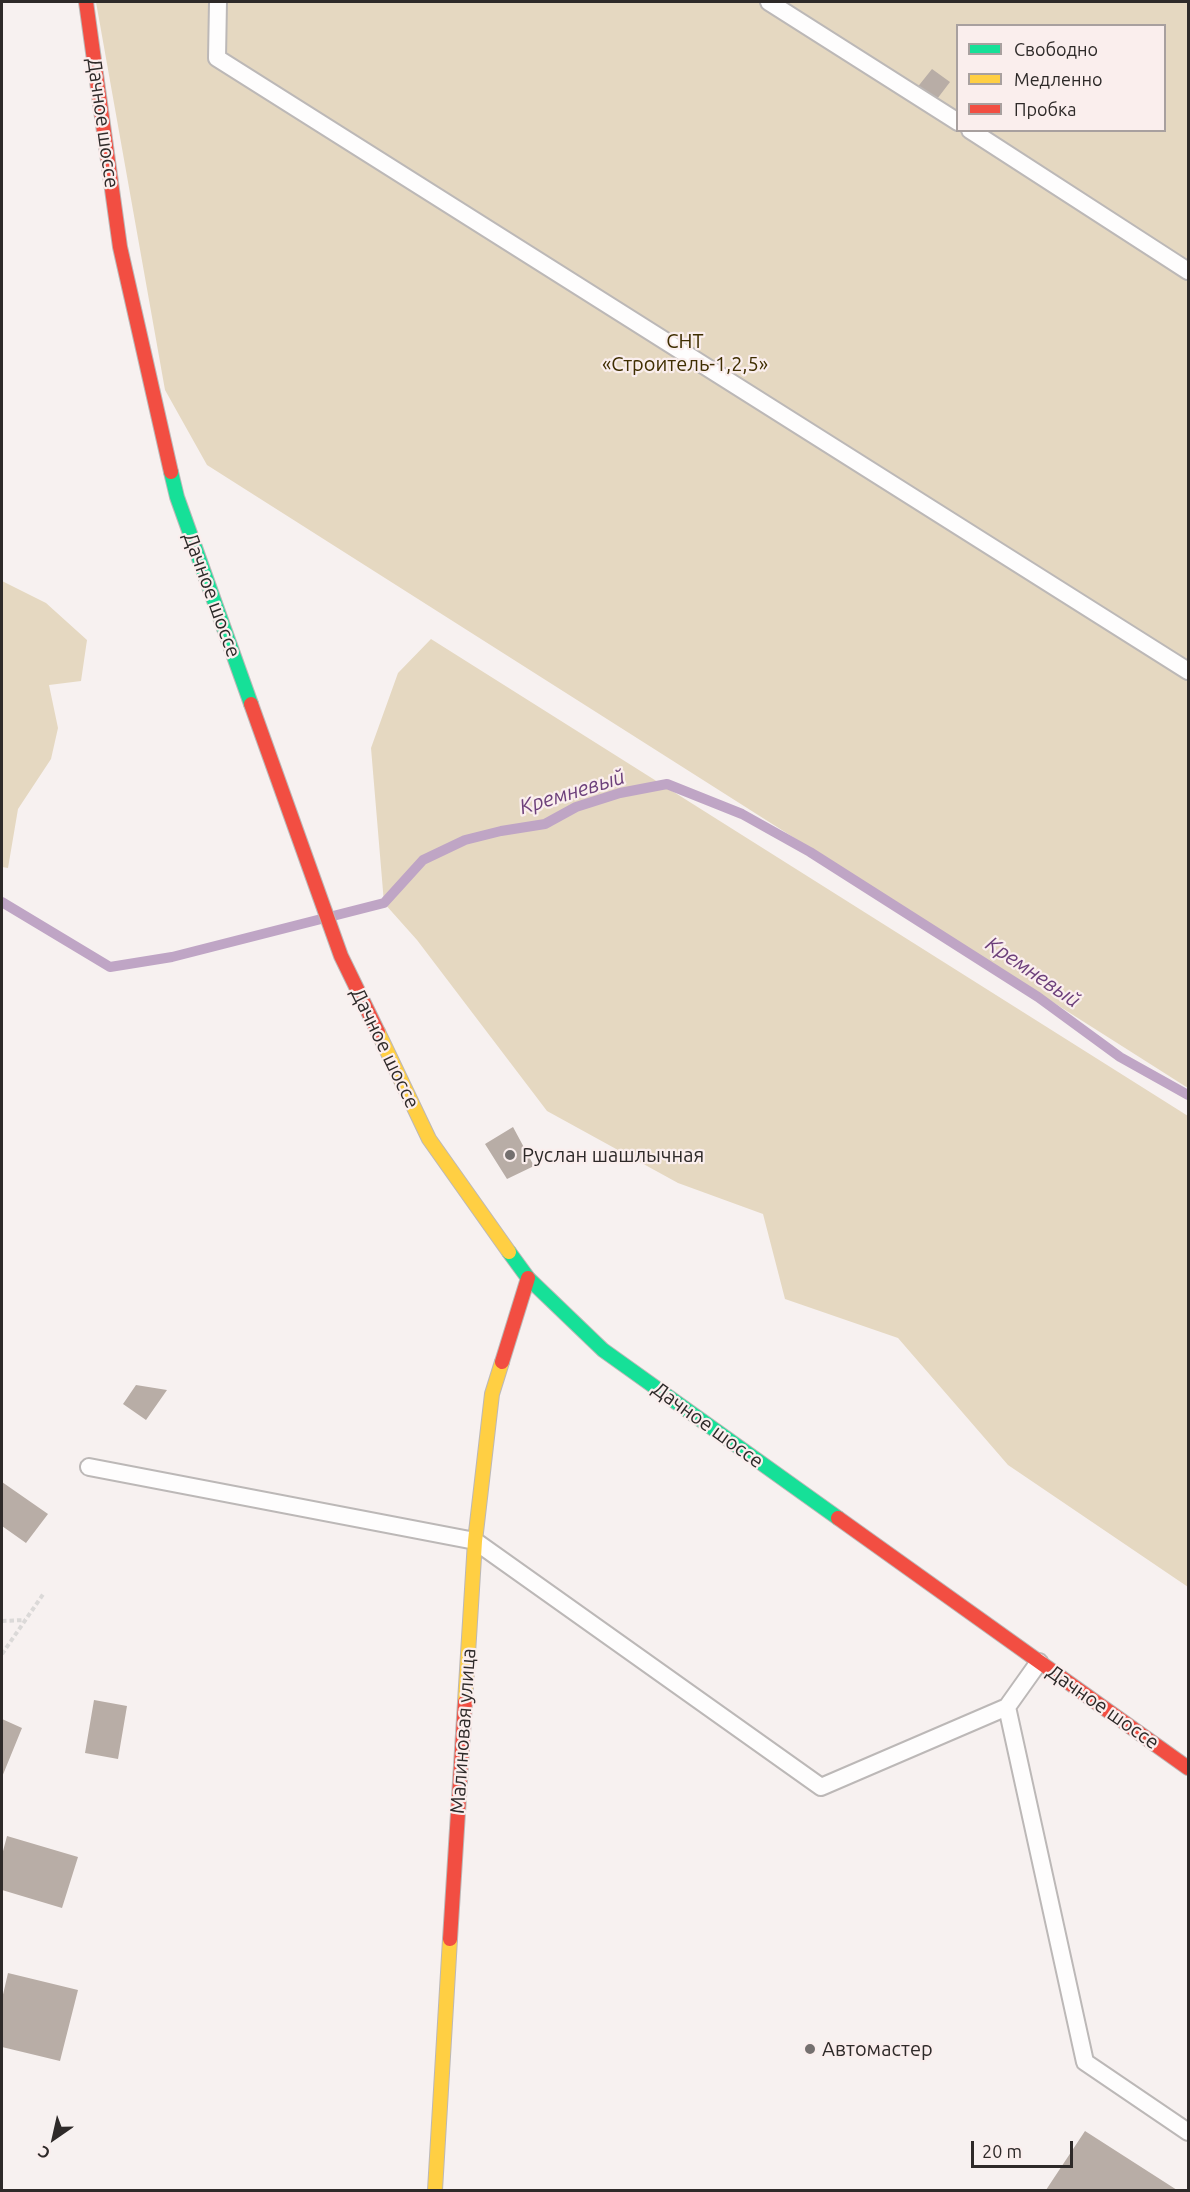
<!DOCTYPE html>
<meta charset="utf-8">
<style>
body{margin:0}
#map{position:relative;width:1190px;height:2192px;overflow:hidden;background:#f7f1f0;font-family:Ubuntu,sans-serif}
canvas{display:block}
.frame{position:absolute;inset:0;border:3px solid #2e2a29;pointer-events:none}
.legend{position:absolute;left:956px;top:24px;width:210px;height:108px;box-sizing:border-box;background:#faeeed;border:2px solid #a8a09f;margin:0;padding:8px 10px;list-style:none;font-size:18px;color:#2e2a29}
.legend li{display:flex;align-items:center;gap:12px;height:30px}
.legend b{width:30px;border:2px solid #a8a09f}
.north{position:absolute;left:24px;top:2108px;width:60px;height:60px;-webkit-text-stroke:4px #faeeed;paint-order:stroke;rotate:214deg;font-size:16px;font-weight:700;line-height:24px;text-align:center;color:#2e2a29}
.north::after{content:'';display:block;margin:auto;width:21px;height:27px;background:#2e2a29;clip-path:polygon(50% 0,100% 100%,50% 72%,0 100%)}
.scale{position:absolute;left:971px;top:2141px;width:102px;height:27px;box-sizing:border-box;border:3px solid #2e2a29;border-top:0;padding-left:8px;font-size:18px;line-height:21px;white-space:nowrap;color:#2e2a29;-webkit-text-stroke:4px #faeeed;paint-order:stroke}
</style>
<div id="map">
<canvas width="1190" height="2192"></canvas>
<div class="frame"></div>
<ul class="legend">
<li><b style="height:8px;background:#16e098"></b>Свободно</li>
<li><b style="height:8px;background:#ffcf43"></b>Медленно</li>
<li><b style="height:8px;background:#f24e42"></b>Пробка</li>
</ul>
<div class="north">С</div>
<div class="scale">20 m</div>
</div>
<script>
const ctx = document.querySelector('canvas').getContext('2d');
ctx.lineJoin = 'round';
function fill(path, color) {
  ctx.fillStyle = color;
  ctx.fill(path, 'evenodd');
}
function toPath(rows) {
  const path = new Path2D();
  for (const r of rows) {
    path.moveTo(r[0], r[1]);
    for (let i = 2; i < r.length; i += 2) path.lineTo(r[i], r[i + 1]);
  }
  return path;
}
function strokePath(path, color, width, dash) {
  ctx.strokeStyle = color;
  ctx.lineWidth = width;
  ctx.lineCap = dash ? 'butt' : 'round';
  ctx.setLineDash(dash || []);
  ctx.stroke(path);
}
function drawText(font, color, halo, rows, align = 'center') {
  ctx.font = font + ' Ubuntu,sans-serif';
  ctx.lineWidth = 4.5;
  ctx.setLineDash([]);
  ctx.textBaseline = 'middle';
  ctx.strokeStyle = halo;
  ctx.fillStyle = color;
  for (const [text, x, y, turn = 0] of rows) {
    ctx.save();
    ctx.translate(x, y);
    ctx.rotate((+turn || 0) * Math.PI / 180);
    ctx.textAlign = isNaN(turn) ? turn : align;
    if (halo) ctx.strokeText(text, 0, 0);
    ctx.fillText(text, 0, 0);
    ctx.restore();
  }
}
fill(toPath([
 [96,2,1188,2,1188,1088,207,465,165,390],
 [958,26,1164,26,1164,130,958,130],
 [2,581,46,603,87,640,81,681,49,685,58,728,51,759,18,809,8,868,2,867],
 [431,639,1188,1116,1188,1587,1008,1465,898,1338,785,1299,763,1214,678,1183,547,1111,417,940,384,903,371,748,398,673]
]), '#e5d8c1');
strokePath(toPath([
 [2,902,110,967,172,957,384,903,423,860,465,840,501,831,545,824,576,807,620,793,667,784,742,814,810,852,1038,997,1120,1057,1188,1095]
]), '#bfa5c5', 10);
fill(toPath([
 [932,69,950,82,934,103,916,89],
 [513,1127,534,1166,507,1179,485,1144],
 [136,1385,167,1390,146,1420,123,1404],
 [2,1482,48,1514,26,1543,2,1526],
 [94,1700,127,1706,118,1759,85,1753],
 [2,1719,22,1728,2,1777],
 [7,1836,78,1857,62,1908,2,1890,2,1855],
 [8,1973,78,1990,60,2061,2,2047,2,1999],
 [1085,2131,1177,2190,1046,2190]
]), '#b8ada6');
const lane = toPath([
 [218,2,217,58,1188,671],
 [769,2,958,122],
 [970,130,1188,271],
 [89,1467,475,1541,821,1787,1007,1707,1039,1662],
 [1007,1707,1085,2062,1188,2132]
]);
const fast = toPath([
 [171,472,177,497,251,704],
 [509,1252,528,1278,603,1350,838,1518]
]);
const slow = toPath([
 [378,1032,429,1139,509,1252],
 [465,1702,475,1541,492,1394,502,1362],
 [435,2190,450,1939]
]);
const jam = toPath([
 [86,2,120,247,171,472],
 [251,704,341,956,378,1032],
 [502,1362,528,1278],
 [838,1518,1188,1768],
 [450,1939,465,1702]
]);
strokePath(lane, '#bcb8b7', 20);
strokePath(fast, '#bcb8b7', 16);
strokePath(slow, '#bcb8b7', 16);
strokePath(jam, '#bcb8b7', 16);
strokePath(toPath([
 [2,1621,25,1620],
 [2,1654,44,1593]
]), '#dbd9d8', 4, [4.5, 3]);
strokePath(lane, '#fefdfd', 16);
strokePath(fast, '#16e098', 14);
strokePath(slow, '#ffcf43', 14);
strokePath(jam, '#f24e42', 14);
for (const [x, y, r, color] of [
 [510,1155,6,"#74706f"],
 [810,2049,6,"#74706f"]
]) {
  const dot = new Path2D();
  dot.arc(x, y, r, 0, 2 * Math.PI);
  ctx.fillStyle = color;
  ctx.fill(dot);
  strokePath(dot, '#faeeed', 2);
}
drawText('20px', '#2e2a29', '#faeeed', [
 ["Дачное шоссе",103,123,82],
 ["Дачное шоссе",212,595,70],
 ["Дачное шоссе",385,1048,64],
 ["Дачное шоссе",708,1425,36],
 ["Дачное шоссе",1103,1707,35],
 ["Малиновая улица",463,1731,-86]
]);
drawText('20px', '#3f2e01', '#faeeed', [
 ["СНТ",685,341],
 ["«Строитель-1,2,5»",685,364]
]);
drawText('20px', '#2e2a29', '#faeeed', [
 ["Руслан шашлычная",522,1155],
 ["Автомастер",822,2049]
], 'left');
drawText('italic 21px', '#6d407b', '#faeeed', [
 ["Кремневый",572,792,-17],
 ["Кремневый",1033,972,34]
]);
</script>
